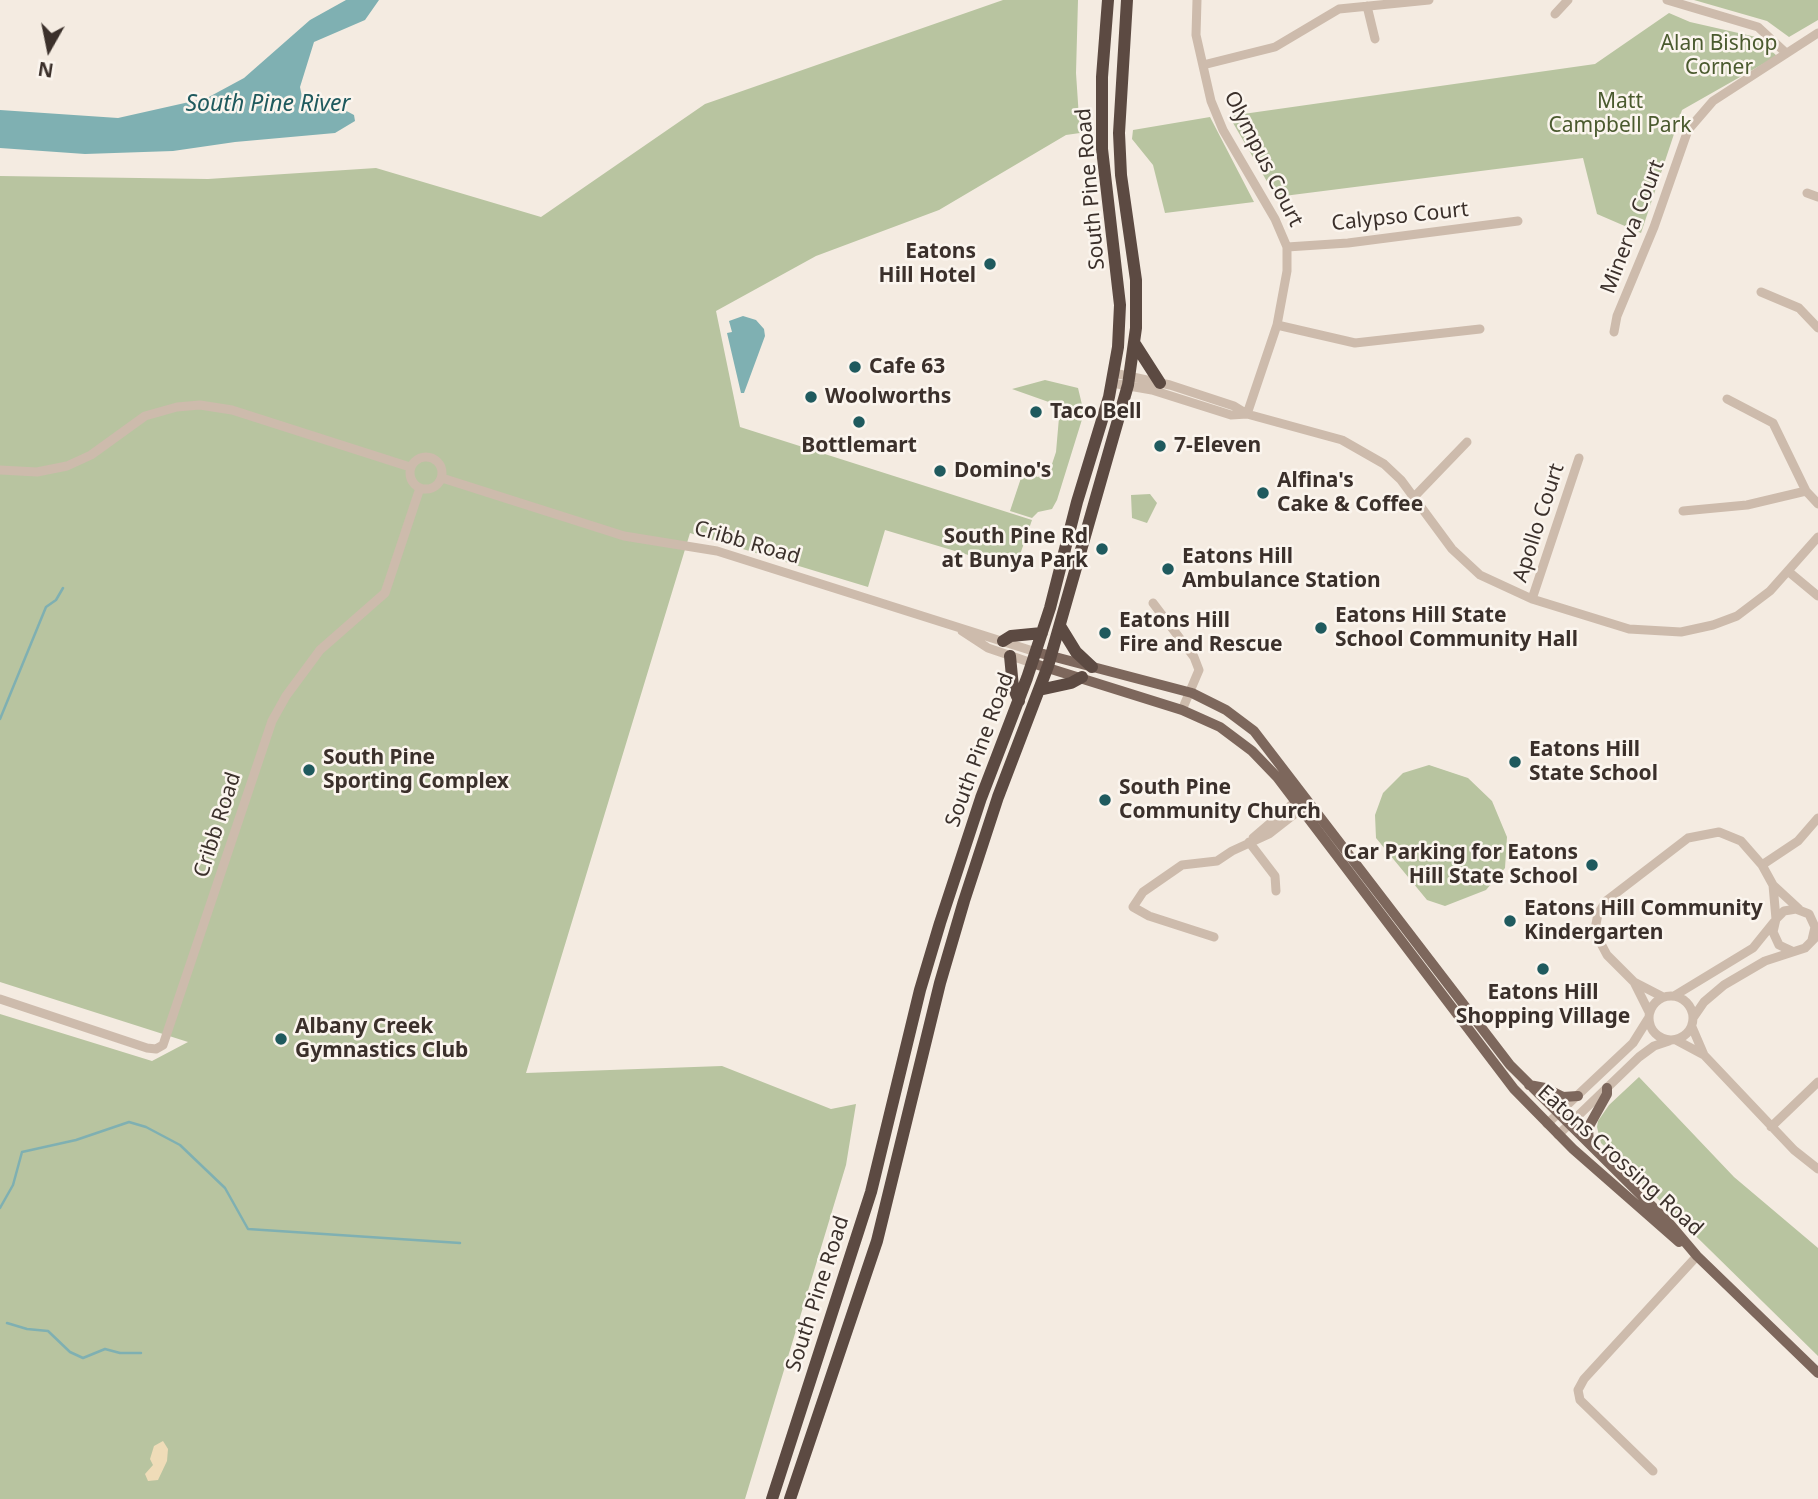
<!DOCTYPE html>
<style>
body{margin:0}
#map{position:relative;width:1818px;height:1499px;overflow:hidden;background:#f4ebe1;font-family:"Noto Sans",sans-serif}
canvas{display:block}
.north{position:absolute;left:14px;top:14px;width:70px;height:70px;-webkit-text-stroke:5px #fbf5ee;paint-order:stroke;rotate:189deg;font-size:19px;font-weight:700;line-height:28px;text-align:center;color:#3b302b}
.north::after{content:'';display:block;margin:auto;width:24px;height:32px;background:#3b302b;clip-path:polygon(50% 0,100% 100%,50% 72%,0 100%)}
</style>
<div id="map">
<canvas width="1818" height="1499"></canvas>
<div class="north">N</div>
</div>
<script>
const ctx = document.querySelector('canvas').getContext('2d');
ctx.lineJoin = 'round';
function fill(path, color) {
  ctx.fillStyle = color;
  ctx.fill(path, 'evenodd');
}
function toPath(rows) {
  const path = new Path2D();
  for (const r of rows) {
    if (r.length === 3) {
      path.moveTo(r[0] + r[2], r[1]);
      path.arc(r[0], r[1], r[2], 0, 2 * Math.PI);
      continue;
    }
    path.moveTo(r[0], r[1]);
    for (let i = 2; i < r.length; i += 2) path.lineTo(r[i], r[i + 1]);
  }
  return path;
}
function strokePath(path, color, width, dash) {
  ctx.strokeStyle = color;
  ctx.lineWidth = width;
  ctx.lineCap = dash ? 'butt' : 'round';
  ctx.setLineDash(dash || []);
  ctx.stroke(path);
}
function drawText(font, color, halo, rows, align = 'center') {
  ctx.font = font + ' "Noto Sans",sans-serif';
  ctx.lineWidth = 5;
  ctx.setLineDash([]);
  ctx.textBaseline = 'middle';
  ctx.strokeStyle = halo;
  ctx.fillStyle = color;
  for (const [text, x, y, turn = 0] of rows) {
    ctx.save();
    ctx.translate(x, y);
    ctx.rotate((+turn || 0) * Math.PI / 180);
    ctx.textAlign = isNaN(turn) ? turn : align;
    if (halo) ctx.strokeText(text, 0, 0);
    ctx.fillText(text, 0, 0);
    ctx.restore();
  }
}
fill(toPath([
 [1003,0,1078,0,1076,73,1080,133,1066,135,939,210,816,256,716,311,740,427,1032,520,1015,569,885,530,868,587,690,533,526,1073,722,1066,831,1109,856,1104,846,1165,745,1499,0,1499,0,1014,152,1061,188,1042,0,982,0,176,208,179,376,168,541,217,705,104],
 [1694,0,1818,0,1818,20,1789,37,1767,21],
 [1669,13,1690,22,1756,37,1777,56,1682,110,1641,233,1597,214,1583,158,1276,197,1229,116,1595,64],
 [1210,117,1254,202,1165,213,1153,165,1132,139,1133,130],
 [1045,380,1078,388,1084,413,1057,500,1052,509,1038,512,1032,518,1010,511,1023,472,1038,477,1050,470,1056,452,1060,406,1012,389],
 [1150,494,1157,503,1147,523,1132,518,1131,495],
 [1429,765,1468,778,1492,801,1507,837,1505,868,1486,890,1445,906,1427,900,1376,838,1375,815,1383,793,1403,773],
 [1639,1077,1734,1177,1818,1248,1818,1356,1601,1143,1597,1127,1598,1121,1609,1105]
]), '#b8c4a0');
fill(toPath([
 [163,1441,168,1449,167,1461,158,1480,148,1481,145,1474,153,1465,150,1459,154,1446]
]), '#efdcb8');
fill(toPath([
 [346,0,379,0,365,20,314,42,300,87,302,97,337,106,354,115,355,121,335,133,235,142,173,151,85,154,0,148,0,110,118,118,207,98,244,78,310,20],
 [743,316,756,320,764,329,765,336,744,393,741,393,727,333,732,332,729,321]
]), '#7fb0b2');
strokePath(toPath([
 [0,719,46,607,56,600,63,588],
 [0,1208,13,1185,22,1152,76,1140,129,1122,146,1127,180,1145,225,1188,248,1229,460,1243],
 [7,1323,27,1329,48,1331,70,1352,83,1358,105,1349,120,1353,141,1353]
]), '#7fb0b2', 2.5);
strokePath(toPath([
 [1197,0,1196,35,1211,101,1223,130,1275,219,1287,247,1287,271,1277,325,1247,414],
 [1667,0,1758,27,1786,53],
 [1367,6,1375,39],
 [1555,14,1568,0],
 [1203,65,1275,47,1339,9,1429,0],
 [1807,193,1818,197],
 [1287,247,1348,243,1518,221],
 [1761,292,1799,308,1818,328],
 [1277,325,1355,343,1480,329],
 [1614,332,1617,316,1654,227,1688,130,1713,101,1818,33],
 [1114,373,1170,385,1234,406,1247,414,1342,440,1384,464,1401,480,1452,549,1480,575,1532,599,1629,629,1681,632,1713,625,1737,616,1770,591,1818,537],
 [1112,383,1152,390,1231,415,1247,414],
 [1727,399,1773,423,1806,491,1818,504],
 [426,473,16],
 [0,470,37,472,67,466,91,455,145,416,177,407,200,405,232,410,410,467],
 [442,478,624,536,717,551,1036,652],
 [1415,496,1467,442],
 [1683,511,1747,505,1806,491],
 [1789,572,1818,596],
 [1532,599,1579,458],
 [1153,603,1194,657,1199,670,1182,710],
 [962,631,988,648,1032,663],
 [1253,838,1295,802],
 [1249,842,1275,876,1276,891],
 [1762,865,1798,841,1818,818],
 [1773,885,1776,919],
 [1214,937,1149,916,1133,907,1143,892,1182,865,1217,861,1232,851,1269,834,1301,809],
 [1792,951,1779,945,1773,932,1776,919,1784,911,1796,909,1809,914,1815,927,1812,940],
 [1634,982,1649,1012],
 [1671,1018,22],
 [1674,996,1753,948,1774,922],
 [1663,997,1634,982,1607,955,1598,938,1596,924,1598,914,1606,901,1688,838,1719,832,1741,841,1762,865,1773,885,1799,909],
 [0,999,147,1048,156,1049,163,1045,272,721,286,696,320,650,385,593,420,488],
 [1693,1018,1704,1002,1724,985,1765,961,1805,948,1818,935],
 [1692,1027,1704,1055,1794,1150,1818,1169],
 [1676,1040,1704,1055],
 [1547,1124,1633,1043,1648,1019],
 [1771,1127,1818,1082],
 [1558,1135,1639,1057,1654,1046,1669,1041],
 [1653,1471,1580,1400,1578,1390,1584,1379,1697,1256]
]), '#cdbbac', 9);
strokePath(toPath([
 [1036,652,1192,693,1226,710,1254,731,1510,1065,1669,1223,1697,1256,1818,1373],
 [1032,663,1182,710,1220,727,1252,751,1277,777,1514,1089,1573,1149,1679,1242],
 [1529,1085,1545,1088,1563,1097,1578,1096],
 [1589,1143,1588,1128,1607,1094,1607,1088]
]), '#7d675c', 10);
strokePath(toPath([
 [1135,344,1160,383],
 [1060,626,1076,652,1092,667],
 [1003,641,1011,636,1042,633],
 [1010,656,1013,687,1019,701],
 [1039,690,1071,683,1082,677],
 [772,1499,871,1192,920,990,940,923,981,798,1027,678,1050,608,1077,502,1109,397,1118,347,1120,305,1102,149,1102,77,1108,0],
 [790,1499,877,1241,940,983,964,901,998,797,1048,666,1128,385,1136,328,1136,280,1121,175,1119,133,1127,0]
]), '#5c4a42', 12);
for (const [x, y, r, color] of [
 [990,264,7,"#1f5a5e"],
 [855,367,7,"#1f5a5e"],
 [811,397,7,"#1f5a5e"],
 [1036,412,7,"#1f5a5e"],
 [859,422,7,"#1f5a5e"],
 [1160,446,7,"#1f5a5e"],
 [940,471,7,"#1f5a5e"],
 [1263,493,7,"#1f5a5e"],
 [1102,549,7,"#1f5a5e"],
 [1168,569,7,"#1f5a5e"],
 [1321,628,7,"#1f5a5e"],
 [1105,633,7,"#1f5a5e"],
 [1515,762,7,"#1f5a5e"],
 [309,770,7,"#1f5a5e"],
 [1105,800,7,"#1f5a5e"],
 [1592,865,7,"#1f5a5e"],
 [1510,921,7,"#1f5a5e"],
 [1543,969,7,"#1f5a5e"],
 [281,1039,7,"#1f5a5e"]
]) {
  const dot = new Path2D();
  dot.arc(x, y, r, 0, 2 * Math.PI);
  ctx.fillStyle = color;
  ctx.fill(dot);
  strokePath(dot, '#fbf5ee', 2.5);
}
drawText('21px', '#4a5a2e', '#fbf5ee', [
 ["Alan Bishop",1719,44],
 ["Corner",1719,68],
 ["Matt",1620,102],
 ["Campbell Park",1620,126]
]);
drawText('21px', '#3b302b', '#fbf5ee', [
 ["Olympus Court",1263,159,63],
 ["South Pine Road",1091,189,-95],
 ["Calypso Court",1400,217,-6],
 ["Minerva Court",1633,227,-69],
 ["Apollo Court",1539,523,-72],
 ["Cribb Road",747,543,16],
 ["South Pine Road",980,750,-70],
 ["Cribb Road",218,825,-72],
 ["Eatons Crossing Road",1620,1161,42],
 ["South Pine Road",818,1294,-72]
]);
drawText('bold 21px', '#3b302b', '#fbf5ee', [
 ["Eatons",976,252,"right"],
 ["Hill Hotel",976,276,"right"],
 ["Cafe 63",869,367],
 ["Woolworths",825,397],
 ["Taco Bell",1050,412],
 ["Bottlemart",859,446,"center"],
 ["7-Eleven",1174,446],
 ["Domino's",954,471],
 ["Alfina's",1277,481],
 ["Cake & Coffee",1277,505],
 ["South Pine Rd",1088,537,"right"],
 ["at Bunya Park",1088,561,"right"],
 ["Eatons Hill",1182,557],
 ["Ambulance Station",1182,581],
 ["Eatons Hill State",1335,616],
 ["School Community Hall",1335,640],
 ["Eatons Hill",1119,621],
 ["Fire and Rescue",1119,645],
 ["Eatons Hill",1529,750],
 ["State School",1529,774],
 ["South Pine",323,758],
 ["Sporting Complex",323,782],
 ["South Pine",1119,788],
 ["Community Church",1119,812],
 ["Car Parking for Eatons",1578,853,"right"],
 ["Hill State School",1578,877,"right"],
 ["Eatons Hill Community",1524,909],
 ["Kindergarten",1524,933],
 ["Eatons Hill",1543,993,"center"],
 ["Shopping Village",1543,1017,"center"],
 ["Albany Creek",295,1027],
 ["Gymnastics Club",295,1051]
], 'left');
drawText('italic 23px', '#1f5a5e', '#fbf5ee', [
 ["South Pine River",268,104]
]);
</script>
